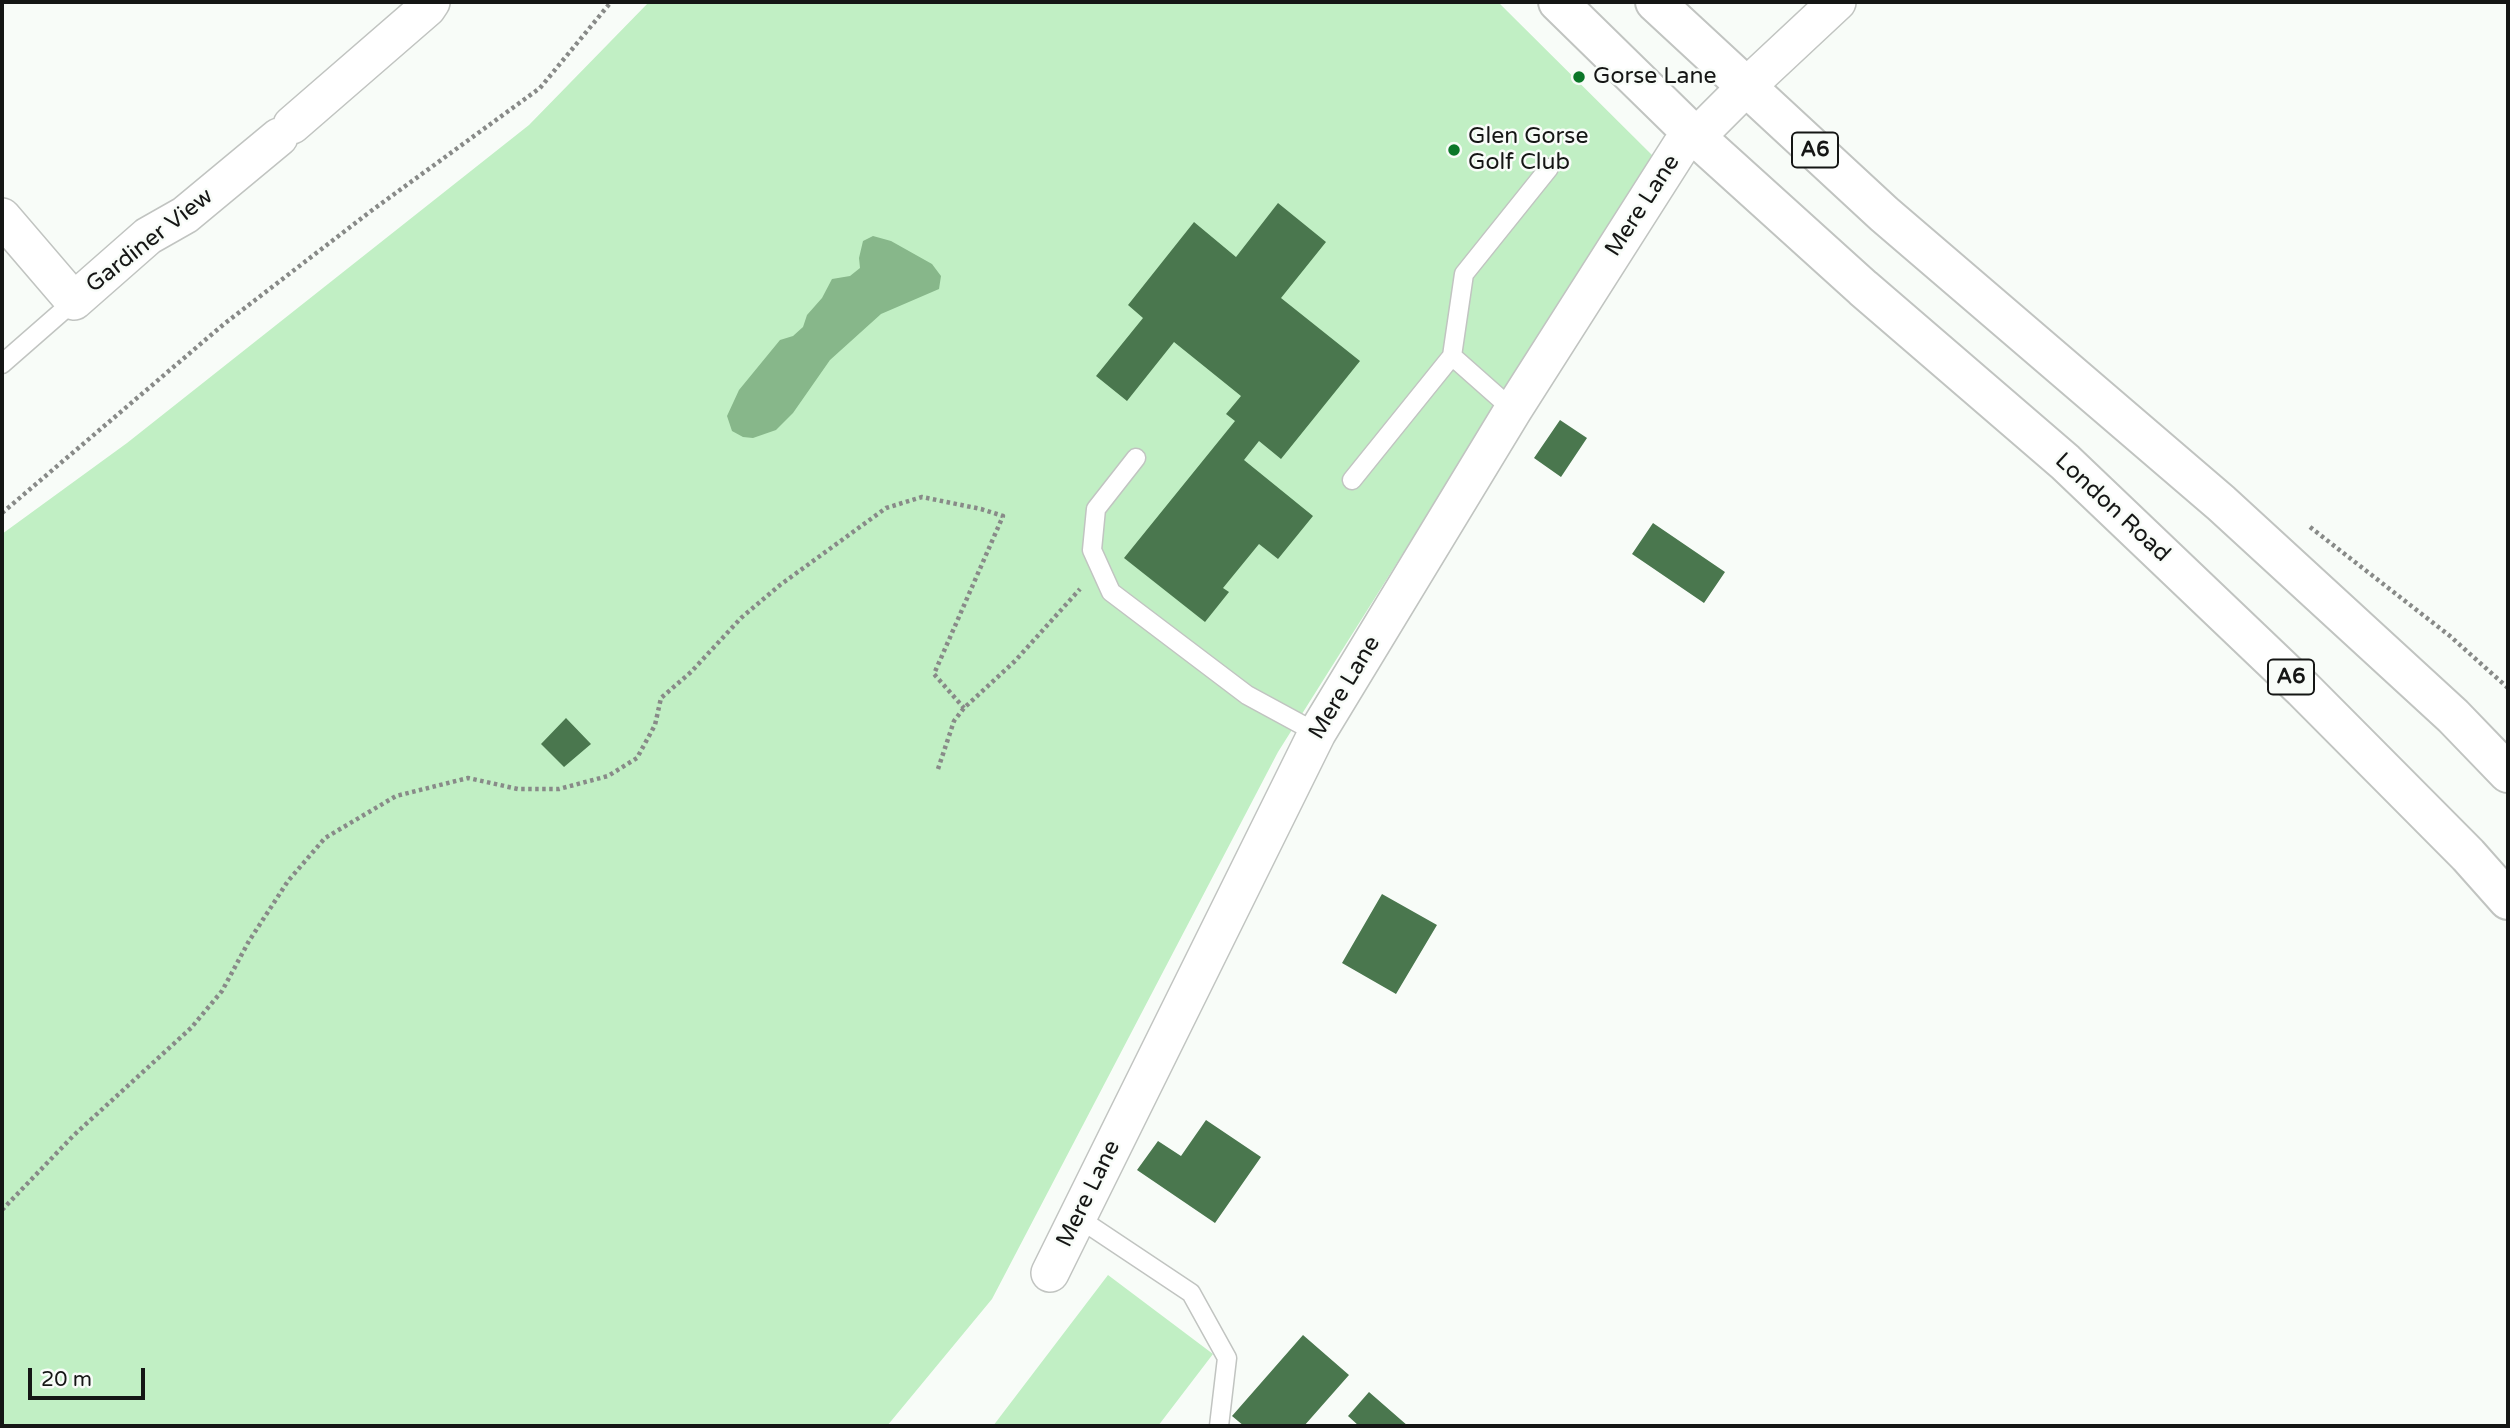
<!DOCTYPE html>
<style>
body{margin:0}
#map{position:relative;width:2510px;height:1428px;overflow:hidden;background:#f8fcf8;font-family:"Varela Round",sans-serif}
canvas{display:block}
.frame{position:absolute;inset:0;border:4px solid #151615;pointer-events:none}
.scale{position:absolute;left:28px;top:1368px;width:117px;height:32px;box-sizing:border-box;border:4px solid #151615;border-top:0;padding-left:9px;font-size:21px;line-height:24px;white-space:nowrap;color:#151615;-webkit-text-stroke:5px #f8fcf8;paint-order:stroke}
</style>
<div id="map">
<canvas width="2510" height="1428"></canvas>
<div class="frame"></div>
<div class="scale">20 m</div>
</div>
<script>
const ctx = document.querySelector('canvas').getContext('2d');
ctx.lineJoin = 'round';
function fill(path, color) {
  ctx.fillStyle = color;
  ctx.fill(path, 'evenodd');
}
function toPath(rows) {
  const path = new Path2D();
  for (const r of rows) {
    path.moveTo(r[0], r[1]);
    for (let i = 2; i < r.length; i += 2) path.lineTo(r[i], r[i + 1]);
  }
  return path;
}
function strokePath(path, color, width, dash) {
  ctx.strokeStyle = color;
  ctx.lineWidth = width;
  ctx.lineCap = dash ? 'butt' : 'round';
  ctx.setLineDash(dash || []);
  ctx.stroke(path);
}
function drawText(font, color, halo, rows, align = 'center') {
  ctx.font = font + ' "Varela Round",sans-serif';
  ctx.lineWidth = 5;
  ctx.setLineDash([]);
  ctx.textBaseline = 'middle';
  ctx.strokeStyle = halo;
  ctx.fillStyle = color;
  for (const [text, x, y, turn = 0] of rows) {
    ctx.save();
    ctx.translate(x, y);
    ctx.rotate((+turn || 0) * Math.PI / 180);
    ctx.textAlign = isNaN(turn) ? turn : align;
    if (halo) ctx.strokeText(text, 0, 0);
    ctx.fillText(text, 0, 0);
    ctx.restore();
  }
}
fill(toPath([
 [649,2,1498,2,1653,156,1278,752,992,1299,887,1426,2,1426,2,534,127,443,529,125],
 [1108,1275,1213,1354,1158,1426,993,1426]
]), '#c1efc4');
fill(toPath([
 [873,236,891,241,932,264,941,276,939,289,881,314,830,360,793,413,776,430,753,438,743,437,732,431,727,416,739,390,780,340,793,336,803,327,807,315,822,298,832,279,850,276,860,268,859,258,863,241]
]), '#87b78a');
fill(toPath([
 [1278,203,1326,242,1281,298,1360,361,1281,459,1259,441,1244,460,1313,516,1278,559,1259,544,1223,588,1229,592,1205,622,1124,558,1235,421,1226,414,1241,396,1174,342,1127,401,1096,376,1143,318,1128,305,1194,222,1236,257],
 [1560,420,1587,438,1561,477,1534,458],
 [1653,523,1725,572,1704,603,1632,554],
 [566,718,591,744,564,767,541,744],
 [1382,894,1437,925,1396,994,1342,963],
 [1206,1120,1261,1157,1215,1223,1137,1170,1158,1141,1181,1156],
 [1303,1335,1349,1375,1304,1426,1244,1426,1232,1416],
 [1369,1392,1408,1426,1359,1426,1348,1416]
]), '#4a774e');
const service = toPath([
 [1452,356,1464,274,1549,168],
 [2,364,74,301],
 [1136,458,1096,509,1092,550,1111,592,1247,695,1317,733],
 [1352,480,1452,356,1513,410],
 [1077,1217,1191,1293,1227,1358,1219,1426]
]);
const minor = toPath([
 [292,125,427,8,431,2],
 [2,217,74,301,148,236,185,215,279,137],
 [1050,1273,1317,733,1513,410,1681,146,1696,137,1746,87,1837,2]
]);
const trunk = toPath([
 [1558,2,1696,137,1863,288,2065,462,2303,689,2468,855,2508,900],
 [1655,2,1884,214,2221,503,2453,716,2508,773]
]);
strokePath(service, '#c1c4c1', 21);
strokePath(minor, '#c1c4c1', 40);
strokePath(trunk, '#c1c4c1', 42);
strokePath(toPath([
 [2,513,224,324,371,211,540,88,611,2],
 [2310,527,2450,636,2508,688],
 [938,769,954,721,964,708,1015,661,1080,589],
 [2,1210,74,1135,191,1028,222,991,249,941,288,881,325,838,396,796,468,778,518,789,559,789,608,776,637,758,655,725,661,698,691,672,741,618,780,585,886,508,922,497,981,509,1003,516,934,674,964,708]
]), '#888a88', 4.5, [3.5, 3.5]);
strokePath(service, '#fff', 18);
strokePath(minor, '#fff', 37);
strokePath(trunk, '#fff', 38);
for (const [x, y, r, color] of [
 [1579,77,7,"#0b7628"],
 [1454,150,7,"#0b7628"]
]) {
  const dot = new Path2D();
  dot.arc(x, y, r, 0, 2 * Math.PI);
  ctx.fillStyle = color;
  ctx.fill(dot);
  strokePath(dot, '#f8fcf8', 2.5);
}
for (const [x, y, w] of [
 [1815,150,46],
 [2291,677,46]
]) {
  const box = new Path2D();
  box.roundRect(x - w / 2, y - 17.5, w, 35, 5);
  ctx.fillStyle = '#f8fcf8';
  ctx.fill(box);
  strokePath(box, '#151615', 2);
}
drawText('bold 21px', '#151615', null, [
 ["A6",1815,150],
 ["A6",2291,677]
]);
drawText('23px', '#151615', '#f8fcf8', [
 ["Gorse Lane",1593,77],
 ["Glen Gorse",1468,137],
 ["Golf Club",1468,163]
], 'left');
drawText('23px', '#151615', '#f8fcf8', [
 ["Mere Lane",1643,206,-57],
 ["Gardiner View",150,241,-38],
 ["London Road",2112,508,43],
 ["Mere Lane",1345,688,-59],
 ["Mere Lane",1089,1194,-64]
]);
</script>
